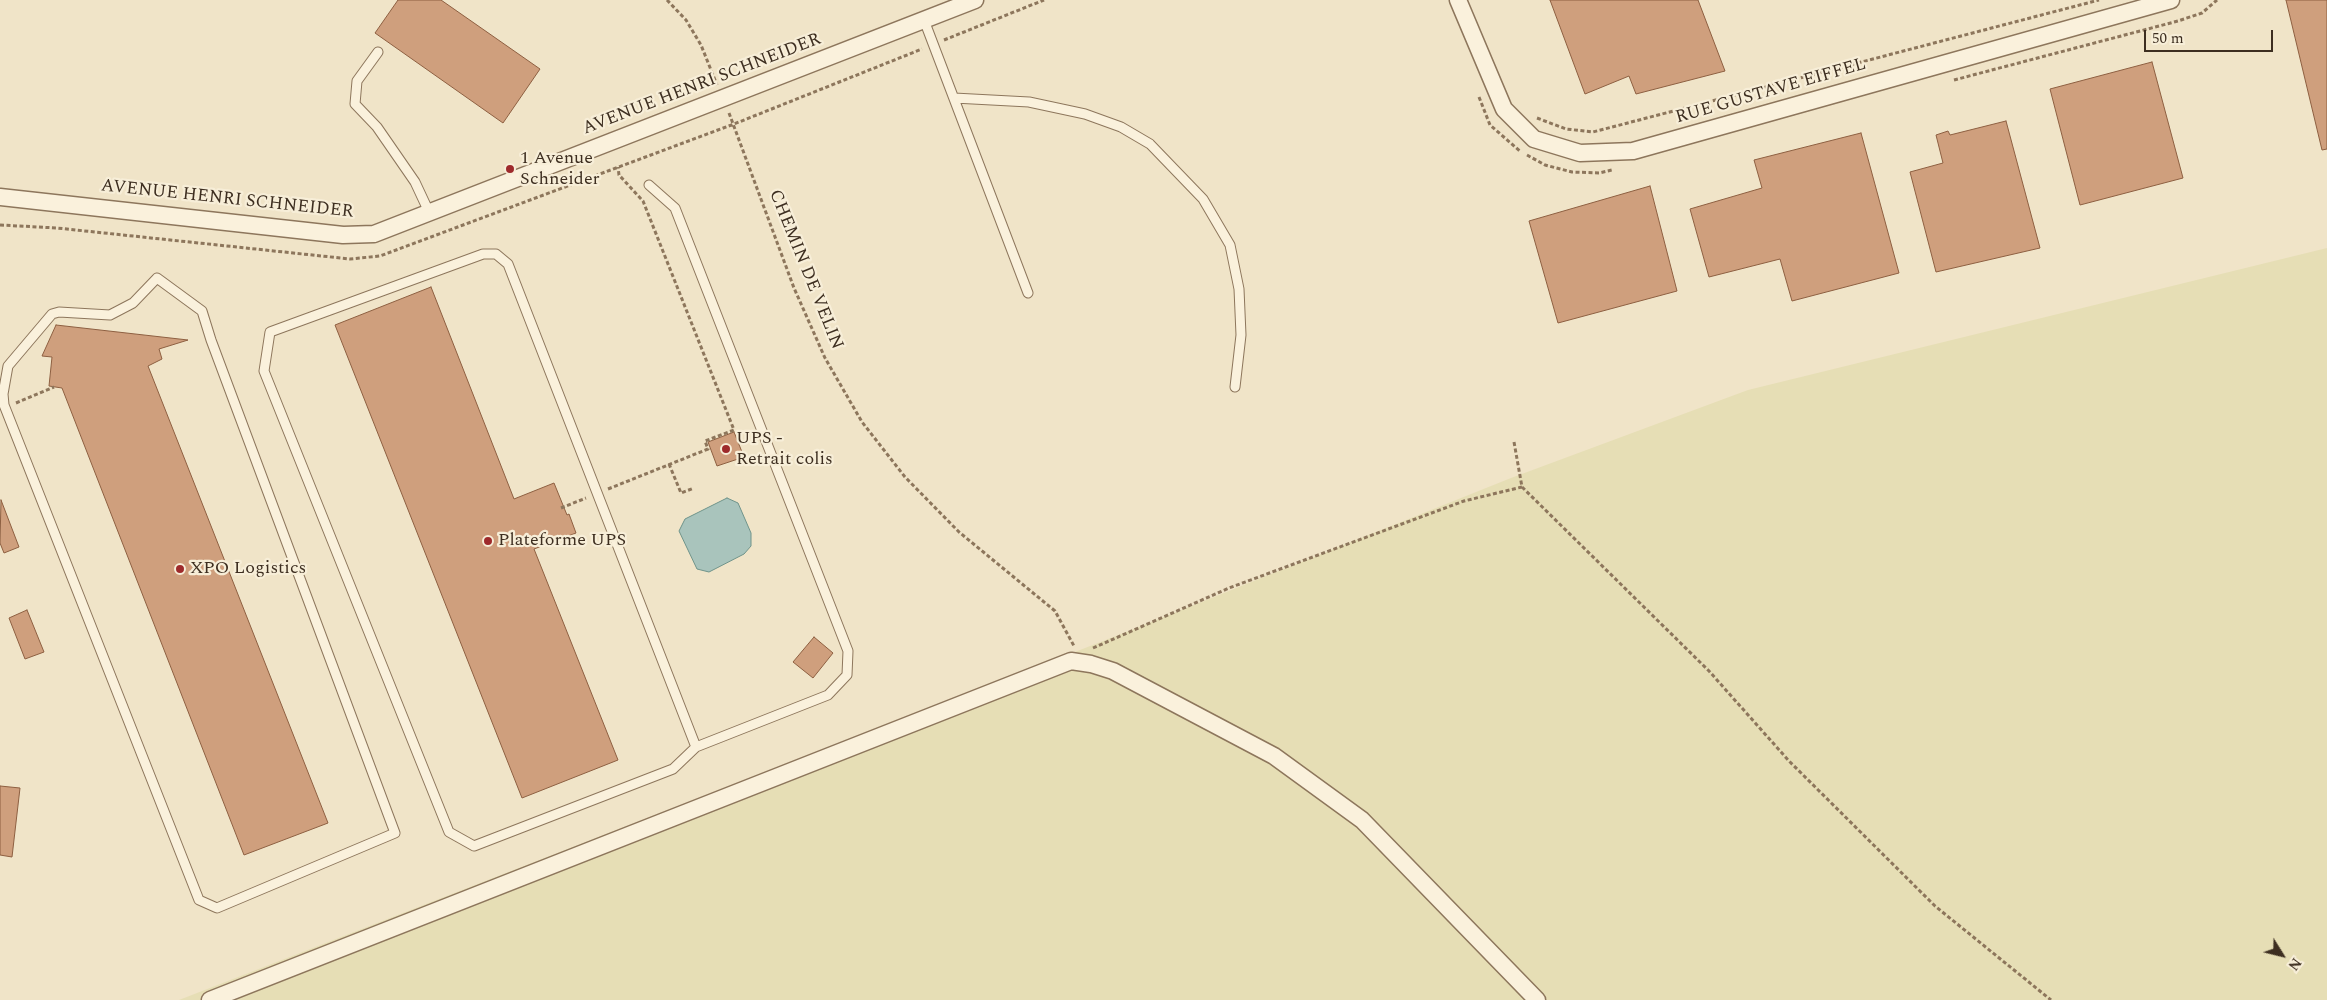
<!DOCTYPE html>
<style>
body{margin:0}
#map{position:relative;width:2327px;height:1000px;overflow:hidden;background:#f0e4c8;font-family:Spectral,serif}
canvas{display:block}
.north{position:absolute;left:2257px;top:930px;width:50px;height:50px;-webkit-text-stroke:4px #f7eed8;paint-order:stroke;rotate:126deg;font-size:14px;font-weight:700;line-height:20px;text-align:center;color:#3d2e20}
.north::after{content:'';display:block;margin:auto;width:18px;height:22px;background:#3d2e20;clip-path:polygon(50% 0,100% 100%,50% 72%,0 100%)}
.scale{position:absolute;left:2144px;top:30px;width:129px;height:22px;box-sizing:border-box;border:2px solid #3d2e20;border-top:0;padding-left:6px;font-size:15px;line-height:18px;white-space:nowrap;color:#3d2e20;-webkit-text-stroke:4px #f7eed8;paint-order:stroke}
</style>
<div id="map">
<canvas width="2327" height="1000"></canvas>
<div class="north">N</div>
<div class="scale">50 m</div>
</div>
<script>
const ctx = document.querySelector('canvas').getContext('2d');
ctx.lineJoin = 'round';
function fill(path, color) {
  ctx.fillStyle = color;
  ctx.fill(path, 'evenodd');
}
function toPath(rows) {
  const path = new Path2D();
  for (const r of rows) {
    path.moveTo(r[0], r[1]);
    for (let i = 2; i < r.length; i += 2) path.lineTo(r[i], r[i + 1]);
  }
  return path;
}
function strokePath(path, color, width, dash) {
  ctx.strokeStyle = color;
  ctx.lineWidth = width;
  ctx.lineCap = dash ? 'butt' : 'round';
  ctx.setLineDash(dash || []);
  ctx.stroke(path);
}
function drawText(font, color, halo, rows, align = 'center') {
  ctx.font = font + ' Spectral,serif';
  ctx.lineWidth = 4.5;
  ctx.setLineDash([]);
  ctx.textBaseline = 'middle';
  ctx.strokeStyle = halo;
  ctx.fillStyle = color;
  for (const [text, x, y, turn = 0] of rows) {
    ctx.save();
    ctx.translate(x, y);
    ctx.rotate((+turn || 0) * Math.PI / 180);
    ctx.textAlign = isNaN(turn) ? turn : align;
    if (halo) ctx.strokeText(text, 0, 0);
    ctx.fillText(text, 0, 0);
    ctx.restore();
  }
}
fill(toPath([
 [2327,248,2327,1000,179,1000,1134,629,1511,478,1748,390]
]), '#e6deb5');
const water = toPath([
 [727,498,738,503,751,533,751,546,744,554,709,572,697,569,679,531,685,519,727,498]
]);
fill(water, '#a9c4bc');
strokePath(water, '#6f938a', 1);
const building = toPath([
 [398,0,441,0,540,69,503,123,375,33,398,0],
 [1550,0,1698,0,1725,71,1636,94,1629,76,1585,94,1550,0],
 [2286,0,2327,0,2327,149,2322,150,2286,0],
 [2152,62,2183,178,2080,205,2050,89,2152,62],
 [2006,121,2040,248,1936,272,1910,172,1943,163,1936,135,1948,131,1950,135,2006,121],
 [1861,133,1899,273,1792,301,1780,259,1709,277,1690,209,1762,188,1754,160,1861,133],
 [1650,186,1677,291,1558,323,1529,221,1650,186],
 [431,287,514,499,554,483,567,515,569,514,576,533,534,549,618,760,522,798,335,325,431,287],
 [56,325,188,340,159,349,162,359,148,366,328,823,244,855,62,388,49,386,52,357,42,356,56,325],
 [734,432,744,457,717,466,708,442,734,432],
 [1,500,19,547,4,553,0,543,1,500],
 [27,610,44,652,25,659,9,618,27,610],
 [814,637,833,653,813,678,793,662,814,637],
 [0,786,20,788,12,857,0,855,0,786]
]);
fill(building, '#cf9f7d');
strokePath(building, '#8d5f41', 1);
const service = toPath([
 [924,20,1028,293],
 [378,52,357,81,355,104,377,127,415,182,429,212],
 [954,98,1029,102,1085,114,1121,127,1150,144,1203,199,1230,245,1239,289,1241,335,1235,387],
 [649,185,675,208,848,651,847,675,828,695,696,747,673,769,474,846,449,832,264,371,270,332,483,254,496,254,508,264,696,747],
 [157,278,202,311,211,340,395,833,217,908,199,900,4,405,3,394,8,366,52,314,59,312,110,315,133,303,157,278]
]);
const minor = toPath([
 [1458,0,1504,109,1534,139,1580,153,1633,151,2171,0],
 [0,197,343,235,374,234,975,0],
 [210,1000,1071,661,1091,664,1113,671,1274,756,1362,820,1537,1000]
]);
strokePath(service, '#8d765c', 11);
strokePath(minor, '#8d765c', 19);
strokePath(toPath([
 [667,0,686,20,701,45,717,85],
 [944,40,1044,0],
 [1954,80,2178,21,2202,13,2217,0],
 [1479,97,1490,125,1521,152],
 [729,113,794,288,825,358,862,422,905,477,959,532,1055,611,1074,646],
 [1537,118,1566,129,1593,132,2099,0],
 [1527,155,1545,165,1572,172,1599,173,1612,170],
 [0,225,57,228,350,259,380,256,734,124,922,49],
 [16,403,54,387],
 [669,464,681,493,694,488],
 [1522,487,1709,671,1789,761,1935,906,2051,1000],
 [608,489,708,449,705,441,734,430,643,201,619,175,618,167],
 [561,508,586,498],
 [1093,648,1229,588,1464,501,1522,487,1514,442]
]), '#8d765c', 3, [4, 2.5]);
strokePath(service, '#faf1dc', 9);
strokePath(minor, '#faf1dc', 16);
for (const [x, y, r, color] of [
 [510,169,5,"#9e2a2b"],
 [726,449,5,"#9e2a2b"],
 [488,541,5,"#9e2a2b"],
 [180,569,5,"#9e2a2b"]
]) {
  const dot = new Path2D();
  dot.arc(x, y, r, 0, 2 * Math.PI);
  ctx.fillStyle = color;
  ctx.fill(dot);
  strokePath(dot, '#f7eed8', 2);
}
drawText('18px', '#3d2e20', '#f7eed8', [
 ["AVENUE HENRI SCHNEIDER",702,85,-21],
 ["RUE GUSTAVE EIFFEL",1771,92,-16],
 ["AVENUE HENRI SCHNEIDER",227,200,6],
 ["CHEMIN DE VELIN",805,270,68]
]);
drawText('18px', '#3d2e20', '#f7eed8', [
 ["1 Avenue",520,159],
 ["Schneider",520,180],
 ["UPS -",736,439],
 ["Retrait colis",736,460],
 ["Plateforme UPS",498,541],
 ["XPO Logistics",190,569]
], 'left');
</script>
